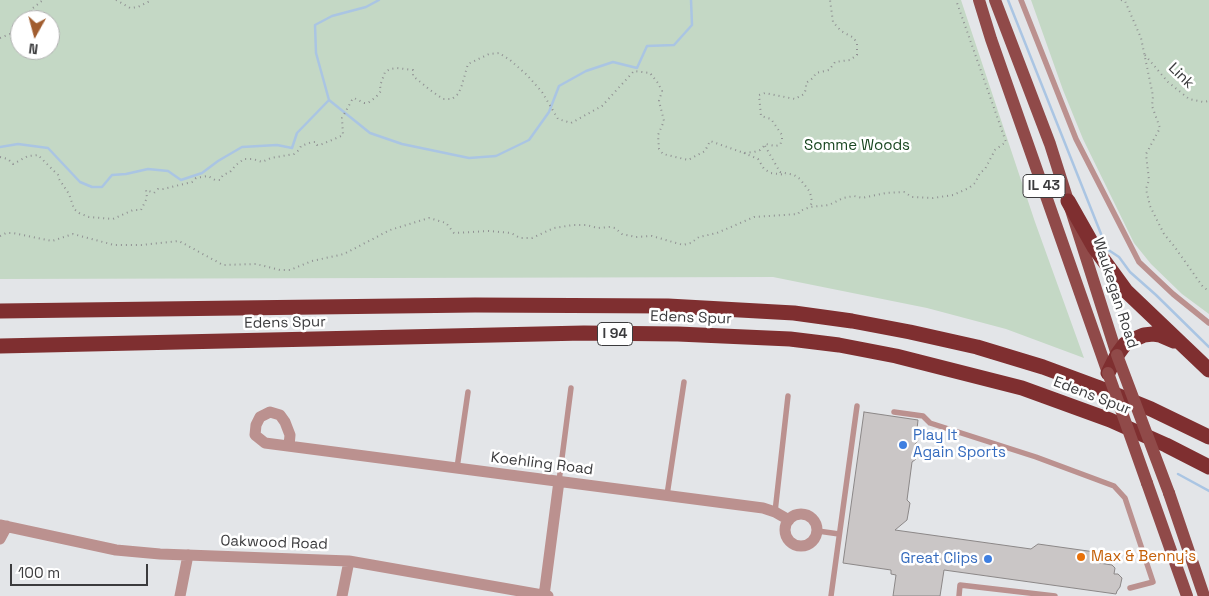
<!DOCTYPE html>
<style>
body{margin:0}
#map{position:relative;width:1209px;height:596px;overflow:hidden;background:#e3e5e8;font-family:"Space Grotesk",sans-serif}
canvas{display:block}
.north{position:absolute;left:10px;top:10px;width:50px;height:50px;box-sizing:border-box;background:#fff;border:1px solid #b1b1b1;border-radius:50%;rotate:187deg;font-size:14px;font-weight:700;line-height:20px;text-align:center;color:#3b3b3d}
.north::after{content:'';display:block;margin:auto;width:18px;height:22px;background:#a15d2f;clip-path:polygon(50% 0,100% 100%,50% 72%,0 100%)}
.scale{position:absolute;left:10px;top:564px;width:138px;height:22px;box-sizing:border-box;border:2px solid #3b3b3d;border-top:0;padding-left:6px;font-size:15px;line-height:18px;white-space:nowrap;color:#3b3b3d;-webkit-text-stroke:4px #fff;paint-order:stroke}
</style>
<div id="map">
<canvas width="1209" height="596"></canvas>
<div class="north">N</div>
<div class="scale">100 m</div>
</div>
<script>
const ctx = document.querySelector('canvas').getContext('2d');
ctx.lineJoin = 'round';
function fill(path, color) {
  ctx.fillStyle = color;
  ctx.fill(path, 'evenodd');
}
function toPath(rows) {
  const path = new Path2D();
  for (const r of rows) {
    if (r.length === 3) {
      path.moveTo(r[0] + r[2], r[1]);
      path.arc(r[0], r[1], r[2], 0, 2 * Math.PI);
      continue;
    }
    path.moveTo(r[0], r[1]);
    for (let i = 2; i < r.length; i += 2) path.lineTo(r[i], r[i + 1]);
  }
  return path;
}
function strokePath(path, color, width, dash) {
  ctx.strokeStyle = color;
  ctx.lineWidth = width;
  ctx.lineCap = dash ? 'butt' : 'round';
  ctx.setLineDash(dash || []);
  ctx.stroke(path);
}
function drawText(font, color, halo, rows, align = 'center') {
  ctx.font = font + ' "Space Grotesk",sans-serif';
  ctx.lineWidth = 5;
  ctx.setLineDash([]);
  ctx.textBaseline = 'middle';
  ctx.strokeStyle = halo;
  ctx.fillStyle = color;
  for (const [text, x, y, turn = 0] of rows) {
    ctx.save();
    ctx.translate(x, y);
    ctx.rotate((+turn || 0) * Math.PI / 180);
    ctx.textAlign = isNaN(turn) ? turn : align;
    if (halo) ctx.strokeText(text, 0, 0);
    ctx.fillText(text, 0, 0);
    ctx.restore();
  }
}
fill(toPath([
 [0,0,961,0,1035,222,1084,358,1006,329,927,308,773,277,0,279],
 [20,20,50,20,50,50,20,50],
 [1031,0,1209,0,1209,314,1182,294,1151,264,1134,243,1083,139,1063,90]
]), '#c4d8c5');
strokePath(toPath([
 [379,0,366,7,332,16,315,25,316,53,329,100,370,133,402,144,469,158,496,156,529,140,549,112,559,86,586,71,613,62,637,68,647,46,674,45,692,25,691,0],
 [1008,0,1107,249,1119,257,1130,272,1156,295,1209,347],
 [0,147,18,144,48,148,80,182,92,187,102,187,112,175,126,174,148,169,168,171,181,180,202,173,218,161,242,147,277,145,292,148,297,133,329,100],
 [1178,474,1209,491]
]), '#aac5e3', 2.5);
const building = toPath([
 [864,412,918,420,916,438,918,441,915,444,913,456,916,459,912,462,907,500,910,503,907,520,895,530,1031,549,1038,544,1095,552,1099,558,1099,563,1112,565,1115,568,1114,574,1118,574,1122,578,1120,587,1117,591,1116,594,944,570,940,596,893,596,896,575,891,574,891,570,843,563,864,412]
]);
fill(building, '#cac6c6');
strokePath(building, '#8b8787', 1);
strokePath(toPath([
 [116,0,130,8,138,7,152,0],
 [1121,0,1125,1,1141,38,1153,96,1152,106,1160,128,1146,154,1149,180,1146,189,1150,206,1164,234,1174,246,1203,287,1209,291],
 [24,20,33,8,43,0],
 [0,38,15,32,20,25],
 [1145,55,1168,82,1189,99,1203,102,1209,101],
 [765,146,780,172,794,175,800,179,810,192,812,202,810,207],
 [744,153,758,159,764,169,771,173,786,175],
 [0,157,8,159,13,164,28,156,38,155,58,175,59,179,69,194,74,209,79,213,89,217,113,219,133,210,141,210,147,198,146,190,154,193,158,189,163,189,192,182,196,178,208,176,215,180,220,180,223,175,230,172,236,165,244,159,253,159,262,162,271,158,294,154,299,150,301,146,312,142,316,142,317,145,320,145,339,137,343,135,342,118,352,100,354,98,364,103,368,103,376,97,381,91,380,86,385,72,390,69,397,68,413,70,413,76,430,90,443,99,452,99,458,94,461,88,468,64,489,54,499,53,510,60,527,75,542,92,558,119,571,123,602,106,634,71,650,73,658,83,662,91,659,101,664,121,658,135,659,149,663,154,688,160,705,151,710,141,744,153,754,152,760,150,766,144,775,146,780,145,782,140,782,135,771,119,761,116,759,95,765,93,795,99,804,94,806,89,806,83,813,78,816,73,829,70,835,62,850,60,857,55,857,44,854,38,841,31,833,22,830,0],
 [0,236,6,233,13,233,52,241,73,234,114,245,141,245,179,241,223,265,256,264,280,270,290,270,312,261,344,254,390,230,429,218,446,223,454,233,489,231,511,233,520,238,532,238,554,228,573,225,586,225,598,228,609,227,615,228,622,234,636,237,652,236,683,245,691,243,699,237,717,233,754,217,798,214,800,211,810,207,829,205,843,198,854,196,862,198,886,193,904,192,912,197,933,198,953,195,969,188,975,183,980,173,985,169,995,150,1006,142,956,0]
]), '#909193', 2, [1, 4]);
strokePath(toPath([
 [1021,0,1076,139,1139,262,1173,294,1209,323],
 [894,412,923,416,930,423,1036,457,1114,486,1125,498,1153,582,1130,588],
 [457,468,468,392],
 [559,481,571,388],
 [667,495,684,382],
 [775,512,788,396],
 [818,531,839,534],
 [831,596,857,406],
 [959,596,960,585,1055,596]
]), '#bb918f', 5.5);
strokePath(toPath([
 [289,446,290,435,285,422,280,415,270,412,260,417,256,425,255,435,265,443,763,508,775,512,789,520],
 [801,530,16],
 [0,525,116,550,160,554,349,561,548,596],
 [0,539,7,526],
 [180,596,188,555],
 [342,596,349,561],
 [544,596,559,481]
]), '#bb918f', 11);
strokePath(toPath([
 [979,0,991,39,1108,373],
 [995,0,1050,144,1117,355],
 [1147,483,1187,596],
 [1169,493,1204,596]
]), '#904a49', 12);
strokePath(toPath([
 [1068,201,1094,247,1126,291,1209,370],
 [0,311,475,305,668,306,794,313,852,321,910,332,977,347,1043,367,1097,387,1151,409,1209,437],
 [0,346,584,333,678,334,790,339,839,345,896,356,1022,388,1110,420,1166,445,1209,467],
 [1108,373,1117,355,1125,344,1130,341,1144,335,1153,334,1160,335,1174,341]
]), '#7f2f30', 15);
strokePath(toPath([
 [1117,355,1169,493],
 [1108,373,1147,483]
]), '#904a49', 12);
for (const [x, y, r, color] of [
 [903,445,5,"#3f7fe0"],
 [1081,557,5,"#e8710a"],
 [988,559,5,"#3f7fe0"]
]) {
  const dot = new Path2D();
  dot.arc(x, y, r, 0, 2 * Math.PI);
  ctx.fillStyle = color;
  ctx.fill(dot);
  strokePath(dot, '#fff', 2);
}
for (const [x, y, w] of [
 [1044,186,42],
 [615,334,35]
]) {
  const box = new Path2D();
  box.roundRect(x - w / 2, y - 11.5, w, 23, 4);
  ctx.fillStyle = '#fff';
  ctx.fill(box);
  strokePath(box, '#3b3b3d', 1);
}
drawText('bold 14px', '#3b3b3d', null, [
 ["IL 43",1044,186],
 ["I 94",615,334]
]);
drawText('15px', '#3b3b3d', '#fff', [
 ["Link",1181,76,44],
 ["Waukegan Road",1115,293,72],
 ["Edens Spur",691,318,2],
 ["Edens Spur",285,323,-1],
 ["Edens Spur",1092,396,21],
 ["Koehling Road",542,464,7],
 ["Oakwood Road",274,543,2]
]);
drawText('15px', '#1a4721', '#fff', [
 ["Somme Woods",857,146]
]);
drawText('15px', '#366cbe', '#fff', [
 ["Play It",913,436],
 ["Again Sports",913,453],
 ["Great Clips",978,559,"right"]
], 'left');
drawText('15px', '#c56008', '#fff', [
 ["Max & Benny's",1091,557]
], 'left');
</script>
